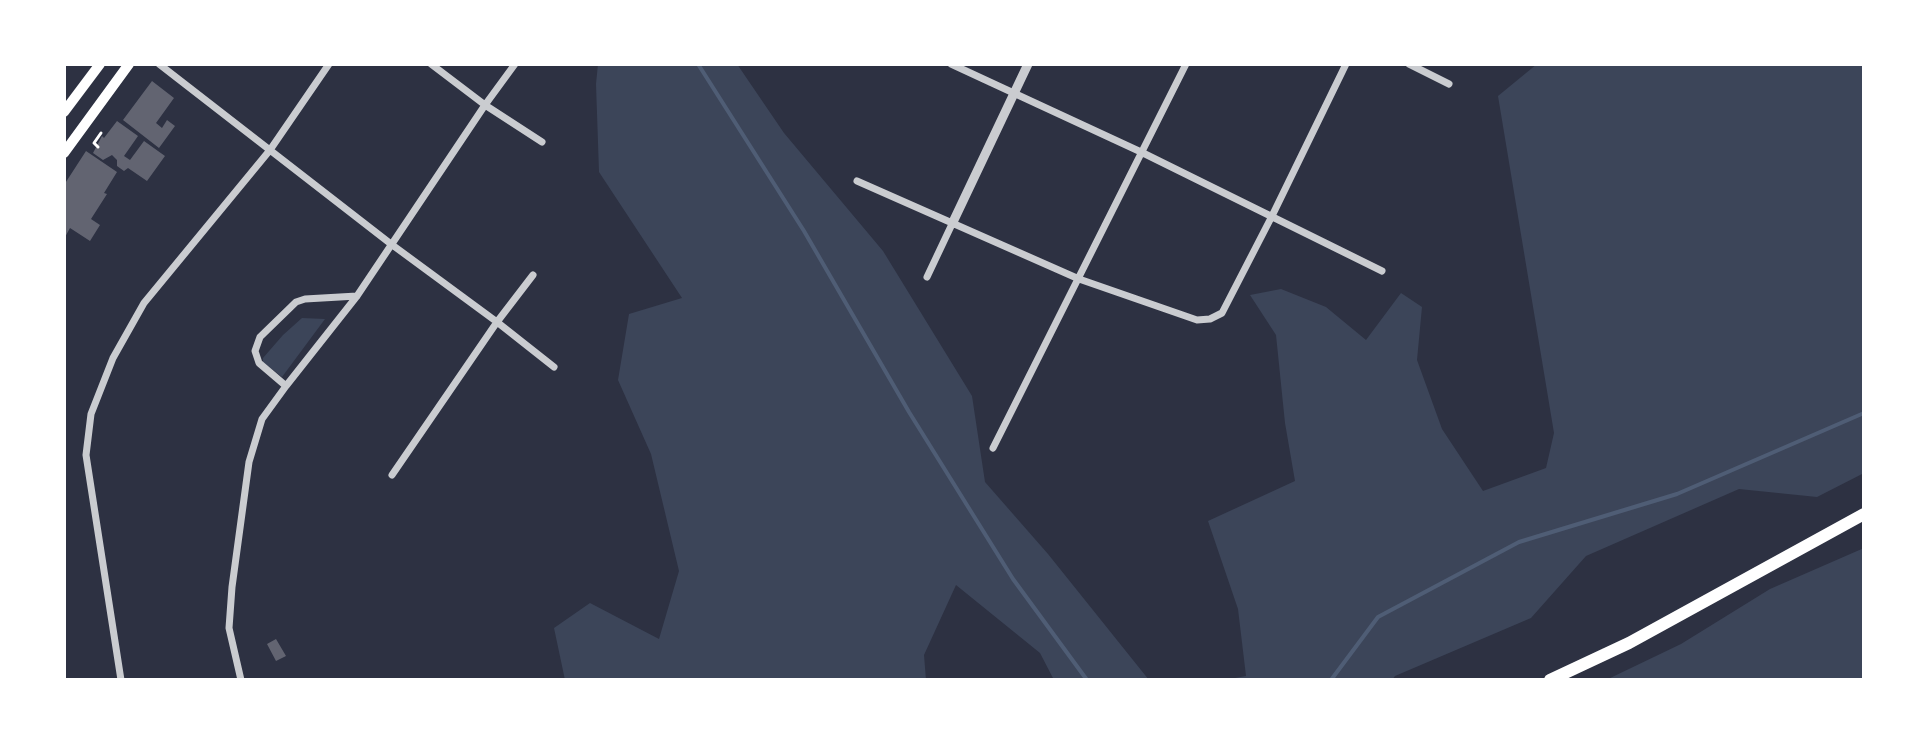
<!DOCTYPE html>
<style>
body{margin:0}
#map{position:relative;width:1928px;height:744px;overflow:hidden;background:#2d3142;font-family:"PT Sans",sans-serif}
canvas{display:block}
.frame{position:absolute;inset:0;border:66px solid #fff;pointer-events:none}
</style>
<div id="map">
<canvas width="1928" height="744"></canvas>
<div class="frame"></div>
</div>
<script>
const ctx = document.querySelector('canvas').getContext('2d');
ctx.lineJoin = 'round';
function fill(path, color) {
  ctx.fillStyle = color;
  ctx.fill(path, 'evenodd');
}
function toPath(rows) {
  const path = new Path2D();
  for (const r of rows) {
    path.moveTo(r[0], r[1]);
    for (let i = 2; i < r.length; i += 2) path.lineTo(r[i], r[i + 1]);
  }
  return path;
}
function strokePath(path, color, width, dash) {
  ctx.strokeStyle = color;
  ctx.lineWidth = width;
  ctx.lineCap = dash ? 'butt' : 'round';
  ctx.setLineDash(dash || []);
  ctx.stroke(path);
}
fill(toPath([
 [598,64,737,64,784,133,883,251,972,396,985,482,1048,554,1149,680,1054,680,1040,653,956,585,924,655,926,680,565,680,554,628,590,603,659,639,679,571,651,454,618,380,629,314,682,298,599,172,596,84],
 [1537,64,1864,64,1864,473,1817,497,1739,489,1586,556,1531,618,1395,676,1392,680,1224,680,1246,676,1238,609,1208,521,1295,481,1285,423,1276,335,1250,295,1281,289,1326,307,1366,340,1401,293,1422,307,1417,360,1442,429,1483,491,1546,468,1554,433,1498,96],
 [302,318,325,319,282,377,263,362,263,358,283,335],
 [1864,548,1864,680,1606,680,1681,644,1770,589]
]), '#3c4559');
strokePath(toPath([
 [698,64,804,231,909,412,1013,579,1087,680],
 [1331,680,1378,617,1519,542,1677,494,1864,413]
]), '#4f5d75', 4);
fill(toPath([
 [152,81,174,98,156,123,162,128,167,120,175,126,159,148,123,120],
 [117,121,138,136,124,156,130,160,144,141,165,156,147,181,128,168,124,171,117,166,117,160,112,155,103,160,93,153,102,136,104,138],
 [86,151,117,172,104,193,107,194,91,219,100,225,90,241,70,228,64,239,64,185],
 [276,639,286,656,276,661,267,644]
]), '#626471');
strokePath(toPath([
 [98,147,94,143,101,133]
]), '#fff', 3);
strokePath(toPath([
 [159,64,391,244,497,322,554,367],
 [431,64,485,105,542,142],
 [951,64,1141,152,1382,271],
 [1409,64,1449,84],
 [857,181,1079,279,1197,320,1210,319,1222,313,1272,216,1346,64],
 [927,277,953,222],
 [286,386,259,363,255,351,260,337,296,302,305,299,357,296],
 [993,448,1186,64],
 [392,475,497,322,533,275],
 [121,680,86,455,91,414,113,358,144,303,270,150,329,64],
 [241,680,229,628,232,587,249,462,262,419,286,386,357,296,485,105,515,64]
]), '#caccd0', 7);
strokePath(toPath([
 [953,222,1028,64]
]), '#caccd0', 9);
strokePath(toPath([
 [64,112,100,64],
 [64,153,129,64]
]), '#fff', 10);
strokePath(toPath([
 [1550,680,1629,643,1864,514]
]), '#fff', 12);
</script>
